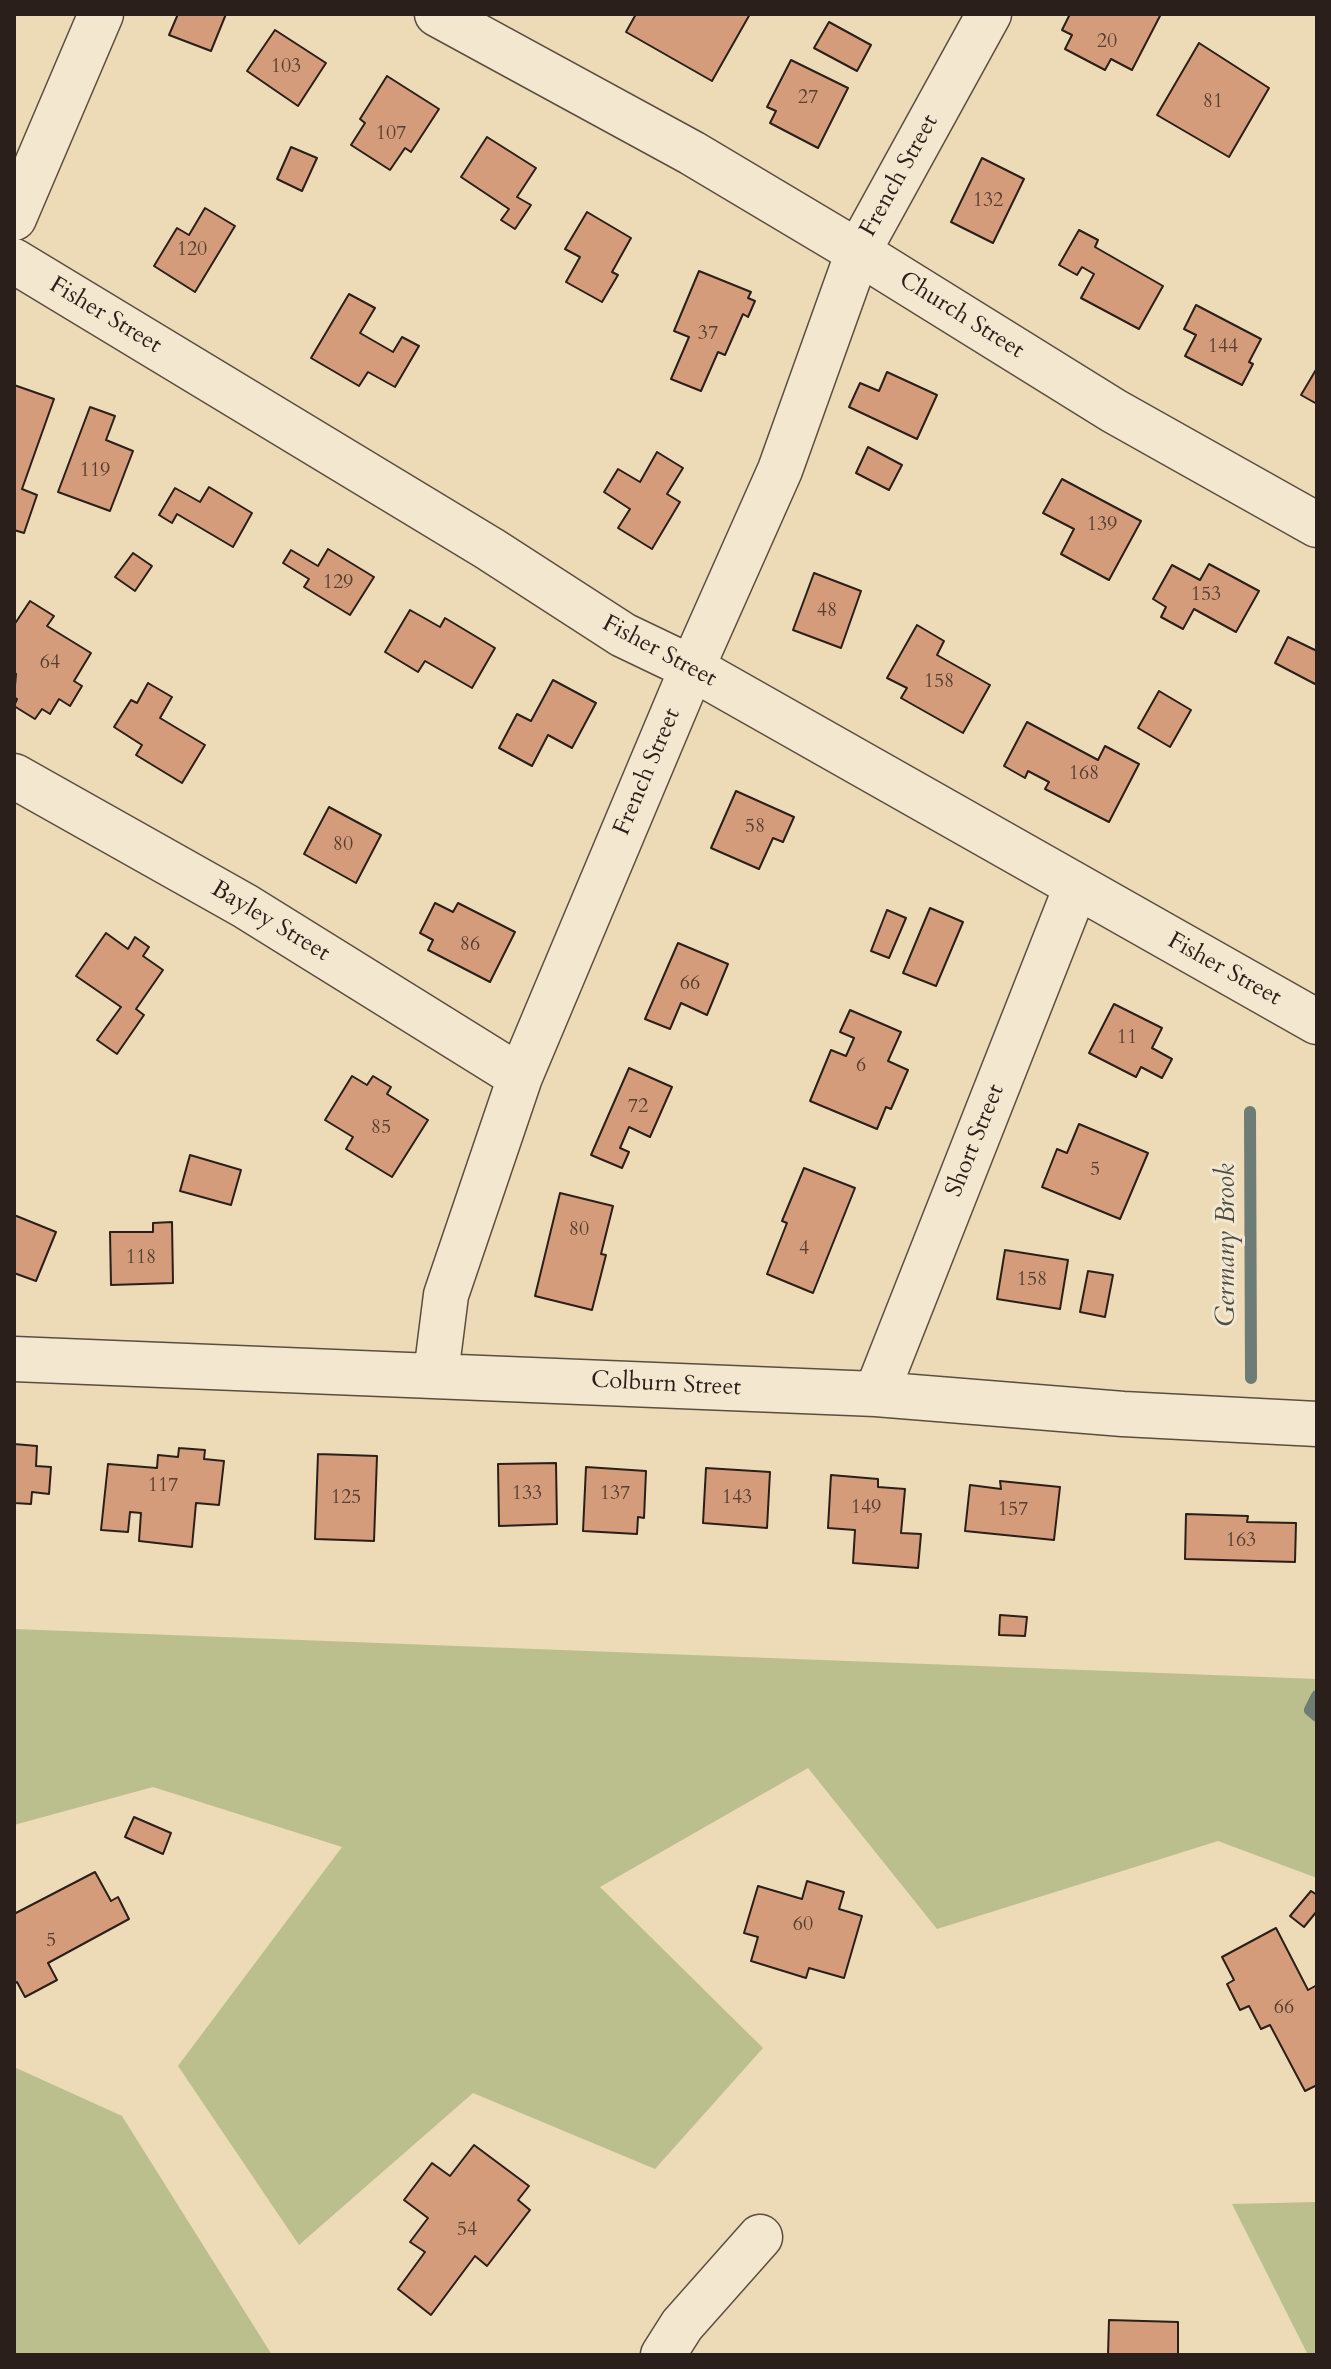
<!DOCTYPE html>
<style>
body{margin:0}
#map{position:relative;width:1331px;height:2369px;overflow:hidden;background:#eddab7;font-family:Cardo,serif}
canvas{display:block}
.frame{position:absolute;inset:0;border:16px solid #2a1f1a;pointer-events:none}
</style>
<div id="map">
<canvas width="1331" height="2369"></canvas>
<div class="frame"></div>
</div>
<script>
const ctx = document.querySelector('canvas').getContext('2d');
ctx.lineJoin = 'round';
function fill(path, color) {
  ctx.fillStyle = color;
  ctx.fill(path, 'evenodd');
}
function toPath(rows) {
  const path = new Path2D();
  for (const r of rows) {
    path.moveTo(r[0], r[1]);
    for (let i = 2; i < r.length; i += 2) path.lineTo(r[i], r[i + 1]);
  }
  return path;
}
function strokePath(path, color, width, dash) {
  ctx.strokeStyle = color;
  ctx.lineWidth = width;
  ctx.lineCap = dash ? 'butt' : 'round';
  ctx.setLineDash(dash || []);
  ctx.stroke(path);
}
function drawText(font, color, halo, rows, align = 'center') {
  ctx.font = font + ' Cardo,serif';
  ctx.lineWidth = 6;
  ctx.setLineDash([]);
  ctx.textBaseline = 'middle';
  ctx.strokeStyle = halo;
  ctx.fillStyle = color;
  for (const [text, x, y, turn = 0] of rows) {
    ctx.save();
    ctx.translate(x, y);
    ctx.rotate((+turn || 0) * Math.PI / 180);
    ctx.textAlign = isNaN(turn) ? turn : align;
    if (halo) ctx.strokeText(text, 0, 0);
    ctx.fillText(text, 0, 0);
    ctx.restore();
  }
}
fill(toPath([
 [14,1629,1317,1679,1317,1878,1218,1841,937,1929,808,1768,600,1887,763,2048,655,2169,473,2093,299,2245,178,2066,342,1847,153,1787,14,1825],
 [14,2067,122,2116,272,2355,14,2355],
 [1317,2202,1317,2355,1308,2355,1232,2204]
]), '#babf8d');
strokePath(toPath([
 [1250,1112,1251,1378],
 [1317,1696,1310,1710,1317,1716]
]), '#6d7c75', 12);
const building = toPath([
 [178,14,226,14,211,51,169,35,178,14],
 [636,14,750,14,712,81,626,32,636,14],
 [1070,14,1161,14,1132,70,1111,59,1105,70,1065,49,1072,35,1062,30,1070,14],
 [829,22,871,45,857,71,814,48,829,22],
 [275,30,326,63,298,106,247,71,275,30],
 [1199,43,1269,88,1229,157,1157,115,1199,43],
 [791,60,848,88,818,148,770,123,776,111,767,107,791,60],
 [387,76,439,109,411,152,405,148,390,170,351,145,365,123,360,119,387,76],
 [487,137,536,168,517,197,531,205,515,229,501,220,509,209,461,177,487,137],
 [291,147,317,158,302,191,277,179,291,147],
 [982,158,1024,179,993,243,951,222,982,158],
 [205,208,235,226,195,292,154,266,177,228,189,235,205,208],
 [587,212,631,238,612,272,618,275,602,302,566,282,580,257,565,249,587,212],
 [1079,230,1098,240,1095,247,1163,286,1139,329,1081,298,1094,274,1082,267,1077,275,1059,265,1079,230],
 [699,271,751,292,748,298,755,301,748,317,743,314,725,355,718,352,701,391,671,379,689,337,674,331,699,271],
 [349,294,375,308,360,333,393,352,402,337,419,346,395,387,368,372,359,386,311,358,349,294],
 [1196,305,1261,339,1249,362,1253,364,1242,385,1185,356,1196,335,1184,329,1196,305],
 [1317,368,1317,404,1301,395,1317,368],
 [887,372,937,395,917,439,849,407,860,383,879,391,887,372],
 [14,385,54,399,22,489,37,495,24,533,14,530,14,385],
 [90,407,115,416,106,440,133,451,110,511,58,492,90,407],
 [868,447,902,465,889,490,856,473,868,447],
 [657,452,683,468,667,494,680,502,652,549,618,528,630,509,604,492,618,469,640,482,657,452],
 [1062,479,1141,521,1109,580,1061,554,1074,529,1043,513,1062,479],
 [209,487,252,513,233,547,177,514,172,523,159,515,175,488,200,502,209,487],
 [328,549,374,577,350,615,304,587,309,579,283,563,291,550,318,566,328,549],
 [133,553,152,566,135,591,115,577,133,553],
 [1209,564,1259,591,1236,632,1194,609,1183,629,1161,617,1166,607,1153,599,1172,565,1200,580,1209,564],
 [814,573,861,591,841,648,793,630,814,573],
 [30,601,54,616,47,626,91,653,74,681,82,686,70,706,59,699,50,714,42,709,35,719,14,706,17,699,14,697,16,674,14,672,14,625,30,601],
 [410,610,440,627,445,618,495,648,472,688,425,661,418,672,385,652,410,610],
 [917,625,944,641,937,655,990,685,963,733,901,698,907,688,887,678,917,625],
 [1288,637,1317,651,1317,685,1275,663,1288,637],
 [553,680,596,703,572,748,548,735,532,766,499,748,517,714,531,721,553,680],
 [148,683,172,697,160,718,205,745,182,783,136,755,142,745,114,727,131,700,137,703,148,683],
 [1159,691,1191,710,1170,747,1138,728,1159,691],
 [1027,722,1098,760,1105,746,1139,764,1109,822,1045,789,1049,782,1028,771,1025,778,1004,766,1027,722],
 [736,791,794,817,783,842,773,838,759,869,711,848,736,791],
 [329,807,381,835,356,883,304,854,329,807],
 [435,903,453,912,458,903,515,932,490,982,428,950,433,940,420,933,435,903],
 [930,908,963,922,936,986,903,973,930,908],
 [887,910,906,918,889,958,871,951,887,910],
 [106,933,128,949,135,937,149,947,143,956,163,970,136,1009,144,1015,117,1054,97,1040,121,1007,76,976,106,933],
 [678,943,728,964,707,1015,681,1003,670,1029,645,1019,678,943],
 [1114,1004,1162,1028,1152,1048,1172,1059,1162,1078,1141,1067,1136,1077,1089,1053,1114,1004],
 [850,1010,901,1032,888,1061,908,1070,891,1109,886,1107,877,1129,810,1101,831,1050,846,1056,854,1038,840,1032,850,1010],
 [629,1068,672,1087,650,1137,629,1127,620,1148,629,1152,622,1168,591,1155,629,1068],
 [352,1076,367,1085,373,1076,391,1087,387,1094,428,1120,392,1177,346,1149,353,1137,325,1120,352,1076],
 [1079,1124,1148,1153,1120,1219,1042,1187,1057,1149,1067,1153,1079,1124],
 [190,1155,241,1170,231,1205,180,1191,190,1155],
 [804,1168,855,1188,813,1293,767,1274,787,1223,782,1221,804,1168],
 [560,1193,613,1206,601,1254,606,1255,592,1310,535,1296,560,1193],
 [14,1215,56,1232,36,1281,14,1273,14,1215],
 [172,1222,173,1283,111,1285,110,1232,153,1232,153,1223,172,1222],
 [1005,1250,1068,1260,1060,1309,997,1299,1005,1250],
 [1088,1271,1113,1275,1105,1317,1080,1312,1088,1271],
 [14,1444,37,1446,36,1466,51,1467,49,1494,32,1492,31,1504,14,1503,14,1444],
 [179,1448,205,1450,204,1459,224,1461,219,1505,196,1503,192,1547,139,1541,141,1513,130,1512,128,1532,101,1530,108,1464,157,1468,158,1455,178,1457,179,1448],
 [318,1454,377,1456,374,1541,315,1539,318,1454],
 [556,1463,557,1524,499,1526,498,1464,556,1463],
 [586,1467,646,1471,644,1518,638,1517,637,1534,583,1531,586,1467],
 [706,1468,770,1472,767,1528,703,1523,706,1468],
 [831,1475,878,1479,878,1487,905,1489,901,1533,921,1534,918,1568,853,1563,855,1530,828,1528,831,1475],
 [1000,1481,1060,1487,1054,1540,965,1531,970,1485,1001,1489,1000,1481],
 [1186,1514,1248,1516,1247,1522,1296,1523,1295,1562,1185,1559,1186,1514],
 [1000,1615,1027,1617,1025,1636,999,1635,1000,1615],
 [134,1817,171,1833,163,1854,125,1837,134,1817],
 [95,1872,111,1901,118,1897,129,1919,48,1963,57,1980,25,1997,17,1982,14,1984,14,1914,95,1872],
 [807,1881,844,1892,839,1909,862,1916,844,1978,809,1968,806,1978,751,1961,758,1937,744,1933,758,1886,802,1899,807,1881],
 [1311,1891,1317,1895,1317,1911,1304,1927,1290,1916,1311,1891],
 [1276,1928,1308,1990,1317,1985,1317,2085,1305,2091,1270,2025,1261,2029,1249,2006,1240,2010,1227,1984,1234,1980,1222,1957,1276,1928],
 [474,2145,529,2186,518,2200,530,2210,487,2266,475,2256,431,2315,398,2289,425,2252,410,2242,428,2218,404,2200,432,2163,450,2176,474,2145],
 [1109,2320,1178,2322,1178,2355,1108,2355,1109,2320]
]);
fill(building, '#d59c7b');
strokePath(building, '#2a1f1a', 2);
const minor = toPath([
 [437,14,692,153,858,252,1114,411,1317,525],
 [14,218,101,14],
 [14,261,490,549,623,635,692,668,1317,1022],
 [14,776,245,906,520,1077],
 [14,1359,876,1394,1123,1414,1317,1424],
 [436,1374,446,1295,520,1077,692,668,780,470,858,252,989,14],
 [876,1394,1076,887],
 [663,2355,682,2325,760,2237]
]);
strokePath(minor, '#5b4e41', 47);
strokePath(minor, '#f3e7d0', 44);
drawText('20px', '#553e32', null, [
 ["20",1107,42],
 ["103",286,67],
 ["27",808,98],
 ["81",1213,102],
 ["107",391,134],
 ["132",988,201],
 ["120",192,250],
 ["37",708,334],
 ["144",1223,347],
 ["119",95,471],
 ["139",1102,525],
 ["129",338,583],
 ["153",1206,595],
 ["48",827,611],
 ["64",50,663],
 ["158",939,682],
 ["168",1084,774],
 ["58",755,827],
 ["80",343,845],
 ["86",470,945],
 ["66",690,984],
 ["11",1127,1038],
 ["6",861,1066],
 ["72",638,1107],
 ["85",381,1128],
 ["5",1095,1170],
 ["80",579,1230],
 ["4",804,1249],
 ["118",141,1258],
 ["158",1032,1280],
 ["117",163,1486],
 ["133",527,1494],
 ["137",615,1494],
 ["125",346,1498],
 ["143",737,1498],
 ["149",866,1508],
 ["157",1013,1510],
 ["163",1241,1541],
 ["60",803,1925],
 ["5",51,1941],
 ["66",1284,2008],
 ["54",467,2230]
]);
drawText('24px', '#2a1f1a', '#f3e7d0', [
 ["French Street",900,176,-61],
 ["Fisher Street",105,316,31],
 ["Church Street",961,316,32],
 ["Fisher Street",659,652,28],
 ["French Street",648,772,-67],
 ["Bayley Street",270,922,31],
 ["Fisher Street",1224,970,29],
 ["Short Street",976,1141,-68],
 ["Colburn Street",666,1385,3]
]);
drawText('italic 26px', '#4b4e47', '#f3e7d0', [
 ["Germany Brook",1228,1245,-90]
]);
</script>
